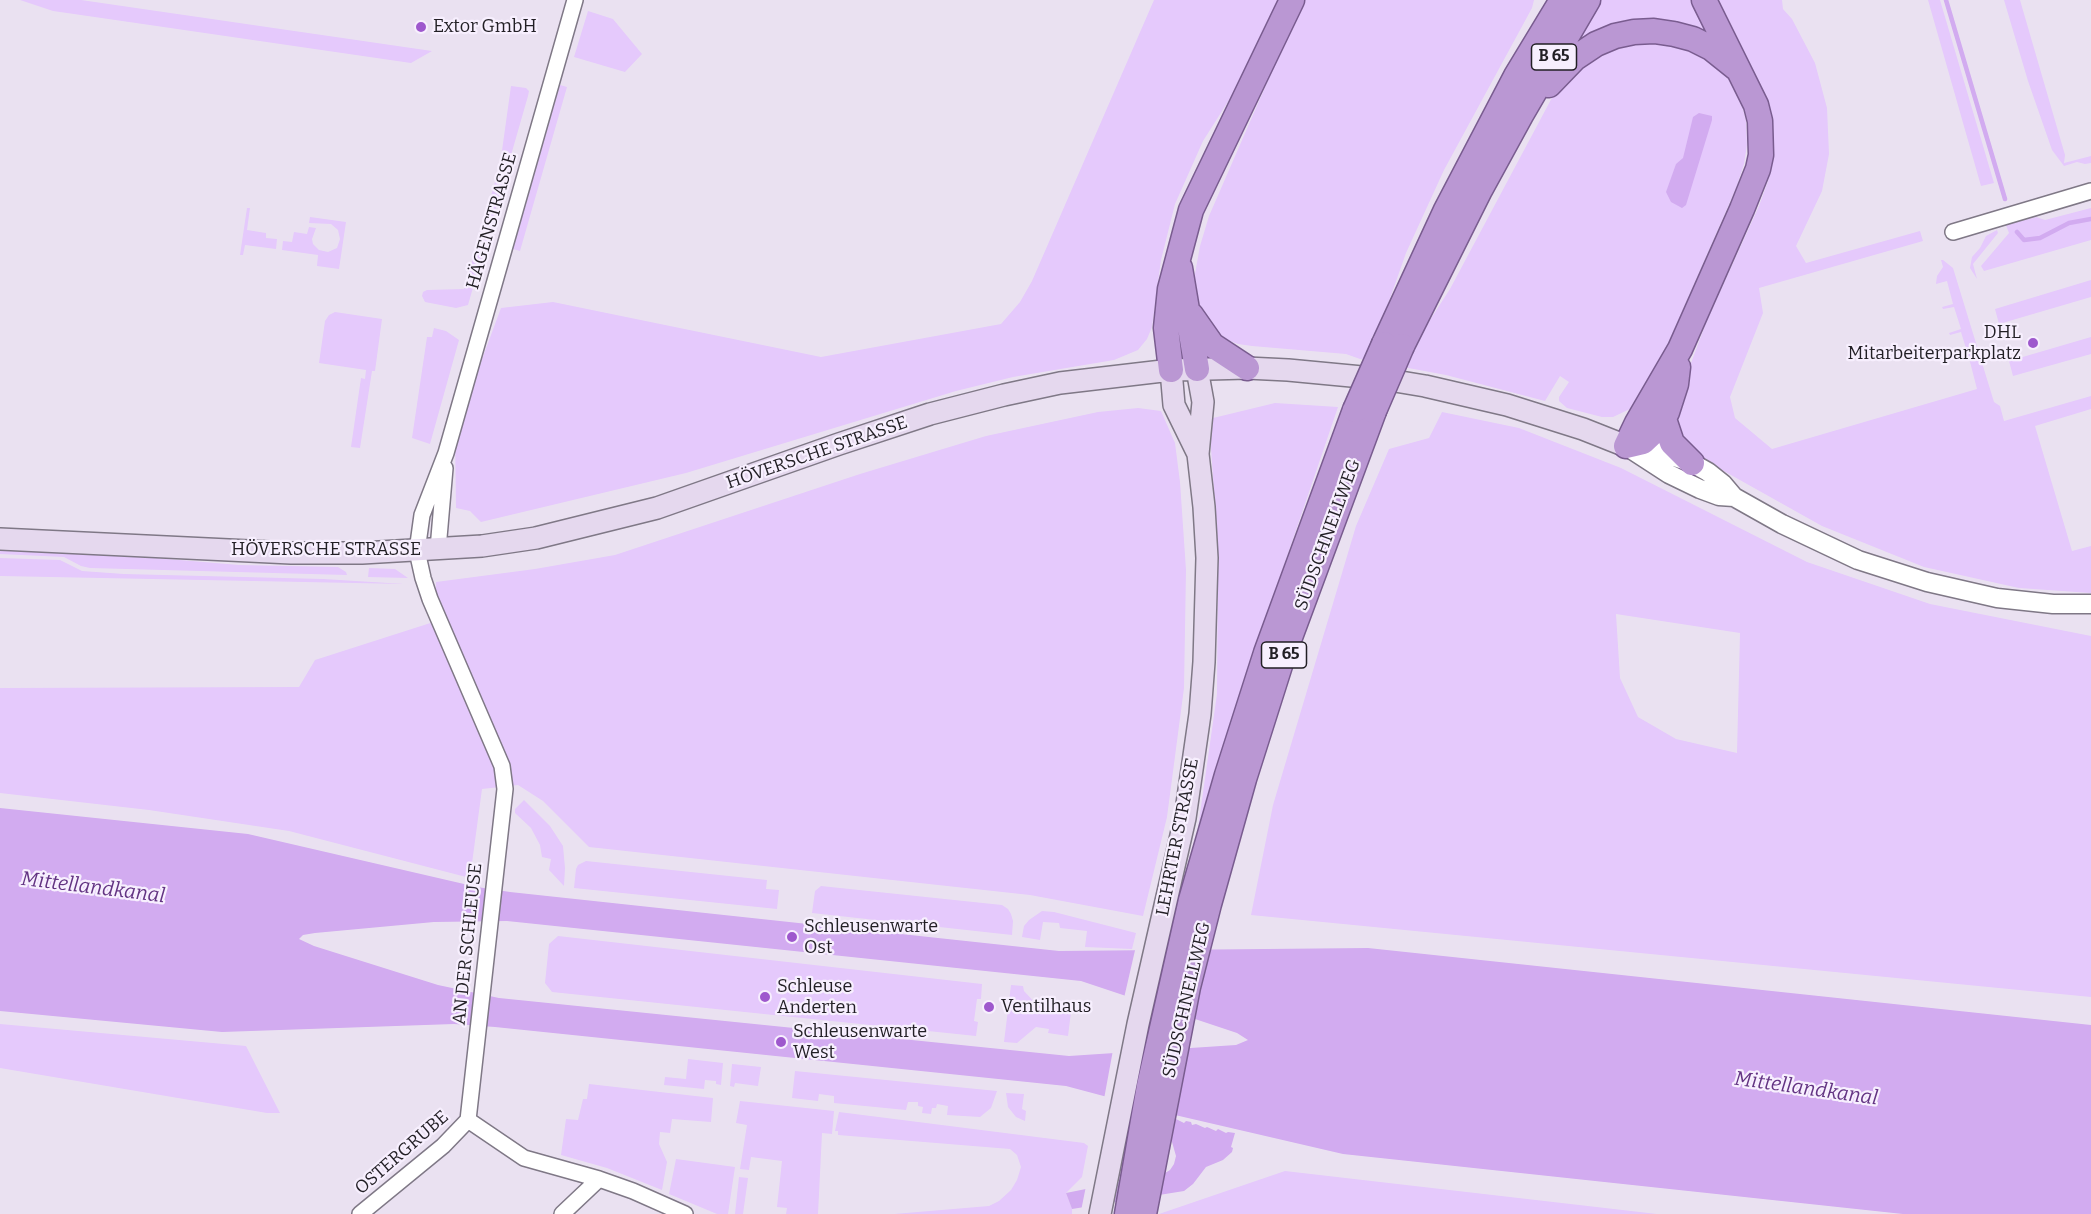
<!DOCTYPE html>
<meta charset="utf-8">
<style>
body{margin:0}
canvas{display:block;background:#eae1f1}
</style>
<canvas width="2091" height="1214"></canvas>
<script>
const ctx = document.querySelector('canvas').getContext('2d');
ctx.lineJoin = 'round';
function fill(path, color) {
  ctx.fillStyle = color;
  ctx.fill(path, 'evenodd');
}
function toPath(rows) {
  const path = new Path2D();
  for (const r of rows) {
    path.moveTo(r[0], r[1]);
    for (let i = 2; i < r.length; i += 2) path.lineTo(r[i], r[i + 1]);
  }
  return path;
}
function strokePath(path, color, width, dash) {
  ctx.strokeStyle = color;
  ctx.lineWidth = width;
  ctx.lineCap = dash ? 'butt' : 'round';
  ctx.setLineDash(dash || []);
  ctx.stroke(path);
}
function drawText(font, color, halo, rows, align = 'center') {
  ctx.font = font + ' Bitter,serif';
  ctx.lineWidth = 4.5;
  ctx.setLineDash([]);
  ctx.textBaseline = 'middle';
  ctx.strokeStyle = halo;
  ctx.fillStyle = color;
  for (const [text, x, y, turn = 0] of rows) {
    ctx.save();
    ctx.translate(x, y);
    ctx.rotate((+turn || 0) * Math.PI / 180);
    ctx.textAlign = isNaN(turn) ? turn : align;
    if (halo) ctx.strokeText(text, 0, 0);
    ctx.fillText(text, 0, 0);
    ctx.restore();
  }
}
fill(toPath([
 [20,0,81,0,432,51,411,63,74,14,53,11],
 [1154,0,1280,0,1250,67,1203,141,1175,204,1161,260,1152,327,1147,339,1138,350,1114,360,1013,377,956,391,686,473,481,522,470,511,456,508,455,432,501,308,553,302,821,357,1001,324,1020,302,1032,281],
 [1303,0,1534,0,1532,8,1444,170,1406,253,1381,324,1376,335,1373,335,1371,342,1416,348,1419,341,1417,340,1450,289,1555,92,1579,63,1640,38,1691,47,1727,75,1741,101,1746,121,1747,145,1744,164,1737,186,1655,374,1632,408,1613,417,1602,417,1567,408,1559,401,1559,397,1569,382,1560,376,1545,401,1446,375,1360,359,1346,354,1252,346,1238,344,1222,338,1198,307,1193,285,1200,246,1209,216],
 [1598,0,1698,0,1718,35,1576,45,1585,21],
 [1714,0,1782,0,1783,9,1792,19,1815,63,1827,108,1829,154,1822,191,1796,246,1806,263,1920,231,1923,241,1759,288,1763,313,1730,397,1735,418,1772,449,1977,389,1969,358,1957,361,1957,359,1968,355,1961,332,1950,335,1949,333,1961,329,1954,307,1943,309,1942,307,1953,304,1947,281,1936,284,1937,276,1943,267,1941,260,1943,260,1953,268,1994,402,2000,406,2004,421,2091,396,2091,409,2035,426,2072,551,2091,546,2091,593,2019,588,1924,567,1822,526,1697,456,1684,446,1674,423,1687,374,1707,320,1759,206,1768,181,1774,154,1773,126,1767,100,1752,68],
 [1928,0,1940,0,1994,183,1981,186],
 [2004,0,2020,0,2065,155,2064,163,2091,156,2091,163,2085,164,2077,162,2064,166,2052,150,2028,81],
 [588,11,613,19,642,54,625,72,574,57],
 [560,85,567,87,520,251,513,249],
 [511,86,526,88,529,91,528,96,468,305,456,308,425,302,422,296,423,292,427,290,464,289,500,165],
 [247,208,250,208,247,230,266,233,266,238,277,239,276,249,245,245,243,255,240,255],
 [2091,208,2091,240,1984,271,1981,266,2009,233,2006,225,2036,217,2045,220],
 [310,217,346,222,339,269,317,266,318,255,282,250,283,241,292,242,294,232,307,234,309,227,316,228,312,239,313,244,319,250,328,252,337,248,340,239,338,230,331,224,309,223],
 [1997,230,1998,233,1973,264,1977,279,1970,268,1972,257,1980,248,1986,236],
 [2091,280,2091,297,1999,324,1995,309],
 [335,312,382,319,375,371,372,371,360,448,351,447,361,378,365,379,366,370,319,363,325,321,329,315],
 [434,328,446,331,459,340,430,444,412,438,427,337,432,337],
 [2091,337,2091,354,2013,376,2009,361],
 [1275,403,1338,407,1276,589,1194,856,1217,694,1218,550,1209,419],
 [1138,408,1161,411,1175,443,1180,482,1186,570,1184,688,1167,817,1143,916,1030,895,589,847,543,801,518,785,482,789,470,878,289,831,149,810,0,793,0,688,299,687,315,660,446,618,436,592,436,582,535,569,615,555,860,474,986,436,1098,412],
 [1442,412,1519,428,1621,468,1807,562,1930,604,2091,636,2091,997,1251,915,1273,805,1356,526,1389,449,1429,438],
 [1616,614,1740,633,1737,753,1676,739,1638,717,1620,678],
 [0,550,120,555,239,565,338,567,346,572,347,575,90,568,81,566,64,557,0,554],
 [0,558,60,560,82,571,124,574,323,579,405,584,0,576],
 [369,568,395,569,408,578,368,577],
 [524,800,550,826,563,846,565,868,564,886,549,870,551,859,542,857,540,845,531,828,515,813,515,809],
 [586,861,767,880,766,889,779,890,777,909,574,888,576,869,578,865],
 [821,886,1002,905,1008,909,1011,914,1013,921,1012,935,812,913,815,891],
 [1042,911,1054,912,1136,933,1132,949,1085,947,1087,931,1060,928,1059,923,1043,922,1040,940,1022,937,1024,926,1029,920],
 [558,936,982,984,981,999,977,999,974,1021,978,1022,976,1036,552,992,545,983,549,944],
 [1011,985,1023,986,1024,991,1038,1006,1051,1007,1052,1002,1072,1004,1068,1036,1048,1033,1049,1029,1036,1027,1017,1043,1004,1042],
 [0,1024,246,1046,280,1113,267,1113,0,1068],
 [688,1059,723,1063,721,1085,716,1084,716,1081,705,1080,704,1089,664,1085,665,1077,686,1079],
 [732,1064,761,1067,758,1086,735,1083,734,1087,730,1086],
 [795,1071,997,1091,991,1108,980,1117,947,1115,948,1106,937,1104,936,1108,932,1108,931,1114,922,1113,923,1107,918,1106,918,1102,908,1102,906,1110,834,1103,834,1096,819,1094,818,1101,792,1098],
 [589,1084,713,1098,711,1122,672,1119,670,1133,660,1132,659,1144,667,1162,662,1190,607,1168,561,1155,566,1119,578,1120,583,1099,587,1099],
 [1006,1093,1024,1094,1022,1109,1026,1111,1025,1121,1016,1117,1008,1107],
 [740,1101,834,1111,832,1134,822,1133,818,1214,786,1214,787,1208,777,1207,782,1161,751,1157,749,1170,740,1169,747,1125,736,1123],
 [839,1112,1084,1143,1088,1146,1082,1177,1066,1193,1072,1209,1072,1214,894,1214,989,1206,999,1201,1011,1190,1017,1180,1021,1167,1017,1155,1010,1149,838,1135,838,1131,835,1131],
 [676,1159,735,1167,728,1214,717,1214,669,1194],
 [1285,1171,1657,1214,1159,1214],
 [739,1177,748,1178,743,1214,735,1214]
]), '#e5c9fc');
fill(toPath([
 [1699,113,1712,116,1712,120,1686,205,1682,208,1671,202,1666,192,1676,164,1683,158,1693,117],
 [0,808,248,834,477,887,510,892,1059,951,1368,948,2091,1025,2091,1214,1903,1214,1343,1154,1175,1115,1066,1086,495,1027,454,1024,222,1032,0,1011],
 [507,921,1081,981,1237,1033,1248,1040,1236,1045,1069,1056,499,998,438,985,314,946,299,939,303,935,315,933,434,922],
 [1174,1118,1184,1123,1186,1121,1191,1122,1192,1125,1196,1124,1205,1128,1207,1127,1216,1131,1218,1129,1226,1133,1228,1132,1235,1133,1231,1147,1233,1148,1232,1152,1223,1160,1206,1167,1193,1184,1184,1191,1072,1209,1066,1193,1165,1173,1170,1170,1174,1164,1176,1156,1170,1135]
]), '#d2abf0');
fill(toPath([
 [1136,946,1164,946,1151,1007,1124,998],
 [1143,1048,1132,1107,1104,1099,1113,1050],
 [1118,1180,1113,1206,1081,1211,1086,1186]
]), '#eae1f1');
strokePath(toPath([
 [1946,0,2005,199],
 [2017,232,2024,240,2040,238,2069,223,2091,219]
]), '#d2abf0', 4.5);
const minor = toPath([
 [1953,232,2091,191],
 [438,549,445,468],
 [468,1120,505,789,502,766,430,599,423,578,417,551,422,515,446,453,575,0],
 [468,1120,524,1158,599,1179,633,1191,685,1214],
 [360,1214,443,1146,468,1120],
 [562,1214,599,1179]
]);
const tertiary = toPath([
 [1627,446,1658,451,1692,463,1708,472,1723,484,1734,497,1782,524,1858,560,1927,582,1997,598,2053,604,2091,604],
 [1629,448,1669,474,1700,489,1719,496,1734,497]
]);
const secondary = toPath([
 [1171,370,1174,405,1198,454],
 [0,539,291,553,362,553,482,546,536,538,657,508,839,444,930,414,1004,395,1060,383,1171,370,1247,368,1288,370,1383,379,1425,386,1507,405,1583,429,1626,446],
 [1100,1214,1138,1024,1185,818,1200,714,1204,662,1207,558,1204,507,1198,454,1203,402,1197,369]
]);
const trunk = toPath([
 [1549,85,1575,58,1596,44,1615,36,1634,32,1654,31,1674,34,1693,39,1711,48,1736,68],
 [1180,268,1197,369],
 [1191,315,1212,345,1247,368],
 [1384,344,1446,210,1516,76,1562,0],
 [1402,346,1480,190,1521,115,1588,0],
 [1171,370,1166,328,1170,289,1191,210,1292,0],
 [1664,419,1672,443,1692,463],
 [1626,446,1637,423,1680,349,1742,209,1758,169,1761,155,1760,121,1756,105,1704,0],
 [1626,446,1643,442,1661,425,1667,412,1676,384,1678,367],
 [1127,1214,1149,1086,1191,900,1227,775,1266,653,1355,410],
 [1144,1214,1188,987,1209,904,1244,779,1283,656,1374,411]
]);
strokePath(minor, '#7f7886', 18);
strokePath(tertiary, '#7f7886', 21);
strokePath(secondary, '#7f7886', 24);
strokePath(trunk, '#795c8f', 27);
strokePath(minor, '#fff', 15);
strokePath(tertiary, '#fff', 18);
strokePath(secondary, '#e5d8ee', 21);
strokePath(trunk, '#ba97d3', 24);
const trunkBridge = toPath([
 [1355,410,1384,344],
 [1374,411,1402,346]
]);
strokePath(trunkBridge, '#795c8f', 27, []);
strokePath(trunkBridge, '#ba97d3', 24);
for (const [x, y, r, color] of [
 [421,27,6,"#9e58cd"],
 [2033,343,6,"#9e58cd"],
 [792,937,6,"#9e58cd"],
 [765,997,6,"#9e58cd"],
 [989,1007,6,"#9e58cd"],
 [781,1042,6,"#9e58cd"]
]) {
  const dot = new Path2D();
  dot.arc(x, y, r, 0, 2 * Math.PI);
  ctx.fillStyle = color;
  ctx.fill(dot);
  strokePath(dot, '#f7effe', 2);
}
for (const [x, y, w] of [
 [1554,57,45],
 [1284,655,45]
]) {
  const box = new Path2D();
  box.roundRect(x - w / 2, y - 13, w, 26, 4.5);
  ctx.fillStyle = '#f7effe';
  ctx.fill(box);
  strokePath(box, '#221f25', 1.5);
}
drawText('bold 16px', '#221f25', null, [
 ["B 65",1554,57],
 ["B 65",1284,655]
]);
drawText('18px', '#221f25', '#f7effe', [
 ["Extor GmbH",433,27],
 ["DHL",2021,333,"right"],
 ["Mitarbeiterparkplatz",2021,354,"right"],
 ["Schleusenwarte",804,927],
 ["Ost",804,948],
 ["Schleuse",777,987],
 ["Anderten",777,1008],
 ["Ventilhaus",1001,1007],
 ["Schleusenwarte",793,1032],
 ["West",793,1053]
], 'left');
drawText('18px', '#221f25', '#f7effe', [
 ["HÄGENSTRASSE",492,221,-74],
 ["HÖVERSCHE STRASSE",817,453,-19],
 ["SÜDSCHNELLWEG",1328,535,-70],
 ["HÖVERSCHE STRASSE",326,550],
 ["LEHRTER STRASSE",1178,837,-79],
 ["AN DER SCHLEUSE",468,944,-84],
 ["SÜDSCHNELLWEG",1187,1000,-77],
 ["OSTERGRUBE",402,1153,-41]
]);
drawText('italic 20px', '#633483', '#f7effe', [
 ["Mittellandkanal",93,888,7],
 ["Mittellandkanal",1806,1089,8]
]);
</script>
